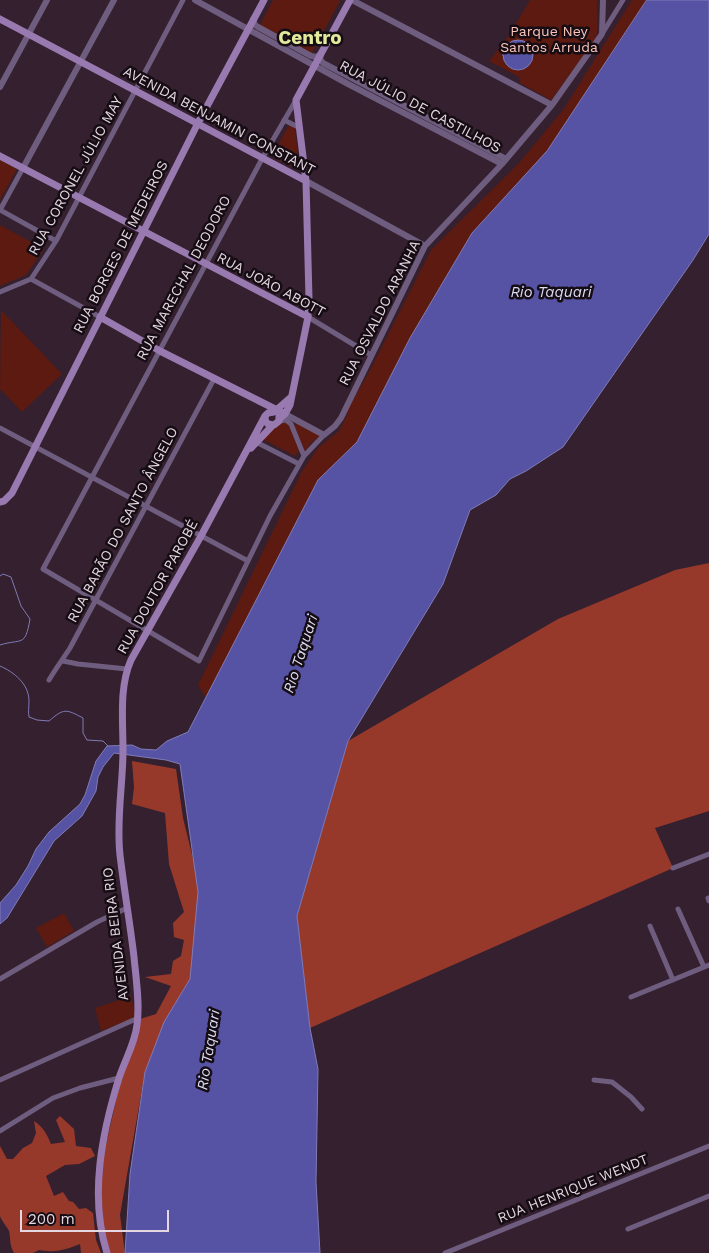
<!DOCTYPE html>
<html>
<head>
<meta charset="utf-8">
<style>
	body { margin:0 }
	#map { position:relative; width:709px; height:1253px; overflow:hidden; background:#35202f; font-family:"Work Sans",sans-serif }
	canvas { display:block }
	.scale { position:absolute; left:20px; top:1210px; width:149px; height:22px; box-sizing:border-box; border:2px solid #e5d7e1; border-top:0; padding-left:6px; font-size:15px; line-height:18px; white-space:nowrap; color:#e5d7e1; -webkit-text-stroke:4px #160d14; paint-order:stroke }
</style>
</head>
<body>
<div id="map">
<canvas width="709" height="1253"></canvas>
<div class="scale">200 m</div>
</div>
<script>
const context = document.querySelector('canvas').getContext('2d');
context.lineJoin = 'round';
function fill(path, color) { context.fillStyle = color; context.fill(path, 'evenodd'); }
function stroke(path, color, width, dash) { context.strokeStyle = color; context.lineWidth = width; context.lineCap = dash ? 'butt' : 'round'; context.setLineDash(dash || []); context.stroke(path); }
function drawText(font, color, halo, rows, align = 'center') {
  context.font = font + ' "Work Sans",sans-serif'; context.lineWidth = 5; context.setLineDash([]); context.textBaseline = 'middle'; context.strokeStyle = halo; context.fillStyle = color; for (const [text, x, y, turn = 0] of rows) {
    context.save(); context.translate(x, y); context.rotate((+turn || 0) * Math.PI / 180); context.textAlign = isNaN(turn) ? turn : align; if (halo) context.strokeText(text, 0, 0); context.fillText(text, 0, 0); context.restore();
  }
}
fill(new Path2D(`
	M273,0h65l2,1 -28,52 -52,-28z
	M530,0h67v34l-3,7 -43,59 -31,-17 -1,-6 -30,-16 20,-26z
	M632,0h15l-100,151 -75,82 -62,105 -53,104 -39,38 -112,218 -8,-13 104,-214 16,-23 21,-17 9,-18 -2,-1 23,-40 62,-122 87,-86 45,-54z
	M290,125l5,4 4,35 -3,5 -22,-11 -1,-3 14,-27z
	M0,160l17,9 -17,31z
	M0,225l44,24 -18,26 -26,11z
	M1,310l61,64 -40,38 -22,-23z
	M283,421l5,2 11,28 -4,5 -33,-17z
	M297,423l24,12 -10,8 -6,8 -11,-25z
	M64,913l10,18 -27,16 -11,-19z
	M131,996l5,21 -35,14 -6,-23z`), '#5c1a10');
fill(new Path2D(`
	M709,563v248l-54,17 18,40 -363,160 -13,-112 51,-175 210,-122 117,-49z
	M132,761l44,8 7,49 19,77 -12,84 -23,39 -22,54 -25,143 5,38h-15l-9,-25v-62l20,-87 19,-60 16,-5 15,-28 -26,-9 26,-3 2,-13 8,-5 3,-16 -10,-3 -1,-14 11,-11 -15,-48 -4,-51 -33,-9 2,-17z
	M60,1116l14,13 2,17 15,2 4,8 -16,8 -14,1 -19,11 8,20 9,-4 6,9 4,1 6,7 7,-1 7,5 3,27 5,13h-20l-1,-9c-15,6 -25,9 -41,6l-6,3h-19c-5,-9 -3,-13 -5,-22 -2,-5 -7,-9 -9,-15v-70l7,13h6l10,-11 9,-5 4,-10 -2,-12c9,6 13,13 17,23l14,-2 -9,-22z`), '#96392b');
const water = new Path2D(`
	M647,0h62v234l-16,26 -130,187 -37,24 -16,8 -14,16 -26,15 -27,74 -95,157 -51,175 13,112 8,41 -2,113 4,71h-195l5,-79 15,-102 19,-50 26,-43 8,-87 -18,-128 -14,-4 -52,-7 -11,14 -5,10 -2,14 -14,25 -28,25 -47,77 -7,6v-21l16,-18 12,-19 8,-17 13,-17 31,-28 5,-9 11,-34 11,-15 25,-1 9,4 15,1 11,-9 21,-9 130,-252 39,-38 53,-104 62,-105 75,-82z
	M503 55a15 15 0 1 1 30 0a15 15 0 1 1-30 0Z`);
fill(water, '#5653a5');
stroke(water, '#817bb7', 1);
stroke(new Path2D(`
	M0,576l3,-2 8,3 10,29 9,13c-5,29 -8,19 -30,26
	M0,666c14,6 29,18 29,35 0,6 -1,11 0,16l8,3 12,1c15,-13 17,-12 34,-3v15l4,7 16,1 5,5`), '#817bb7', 1);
stroke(new Path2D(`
	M602,34l21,-34
	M296,100l-33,57 -220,412 156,92 71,-145 34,-60 20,-21
	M284,120l14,7
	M0,210l56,31
	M0,210l23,-42
	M31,279l69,38
	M0,292l31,-13 25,-38 127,-241
	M308,317l63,38
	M279,421l7,-1 5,4 13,32
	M0,428l248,133
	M256,442l43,22
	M63,661l15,3 49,5
	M49,680c7,-12 14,-21 21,-32l144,-269
	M673,868l36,-14
	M708,898l1,3
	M678,909l26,58
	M650,926l23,54
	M0,979l97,-57 30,-14
	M631,997l78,-32
	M0,1080l138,-62
	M594,1080l18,2 19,15 11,12
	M0,1131l53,-33 27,-10 39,-10
	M628,1229l81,-33
	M445,1253l264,-107`), '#6f5d7f', 5);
stroke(new Path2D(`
	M195,0l153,84 154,80
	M352,0l200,105
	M253,19l2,6 3,2 53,29 5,1 5,-3 -1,5 3,4 183,96
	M0,87l47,-87
	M23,168l91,-168
	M306,181l119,65
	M285,414l39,21 11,-9 6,-8 84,-172 77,-82 50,-59 50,-71 1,-34`), '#6f5d7f', 6);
stroke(new Path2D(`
	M0,19l306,162
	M0,156l308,161
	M100,317l60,34 125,63
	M279,416v5l-5,4 -6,-1c-4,-4 -4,-8 0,-11l6,-1 17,-15
	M279,419l6,-5 5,-9 18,-88 1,-18 -3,-118 -10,-81 54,-100
	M251,448l21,-22
	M0,502l4,-1 8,-8 186,-370 66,-123
	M107,1253c-18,-57 -5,-120 12,-175 6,-18 16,-35 18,-53 3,-22 -1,-46 -3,-68 -4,-34 -10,-68 -14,-102 -4,-35 3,-70 3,-105 0,-30 -4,-63 8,-90l70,-124 64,-120`), '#987ab0', 7);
drawText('14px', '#fac4ba', '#160d14', [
	["Parque Ney",549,32],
	["Santos Arruda",549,48]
]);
drawText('14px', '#e5d7e1', '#160d14', [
	["RUA JÚLIO DE CASTILHOS",420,107,28],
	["AVENIDA BENJAMIN CONSTANT",219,121,28],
	["RUA CORONEL JÚLIO MAY",76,176,-61],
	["RUA BORGES DE MEDEIROS",121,247,-63],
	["RUA MARECHAL DEODORO",184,278,-62],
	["RUA JOÃO ABOTT",271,285,28],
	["RUA OSVALDO ARANHA",380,313,-63],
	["RUA BARÃO DO SANTO ÂNGELO",123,525,-62],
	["RUA DOUTOR PAROBÉ",158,587,-61],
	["AVENIDA BEIRA RIO",116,934,-97],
	["RUA HENRIQUE WENDT",573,1189,-22]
]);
drawText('italic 15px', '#dbddf4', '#160d14', [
	["Rio Taquari",551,293],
	["Rio Taquari",301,654,-72],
	["Rio Taquari",209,1050,-81]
]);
drawText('bold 19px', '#e2ea9b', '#160d14', [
	["Centro",310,38]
]);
</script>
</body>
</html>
